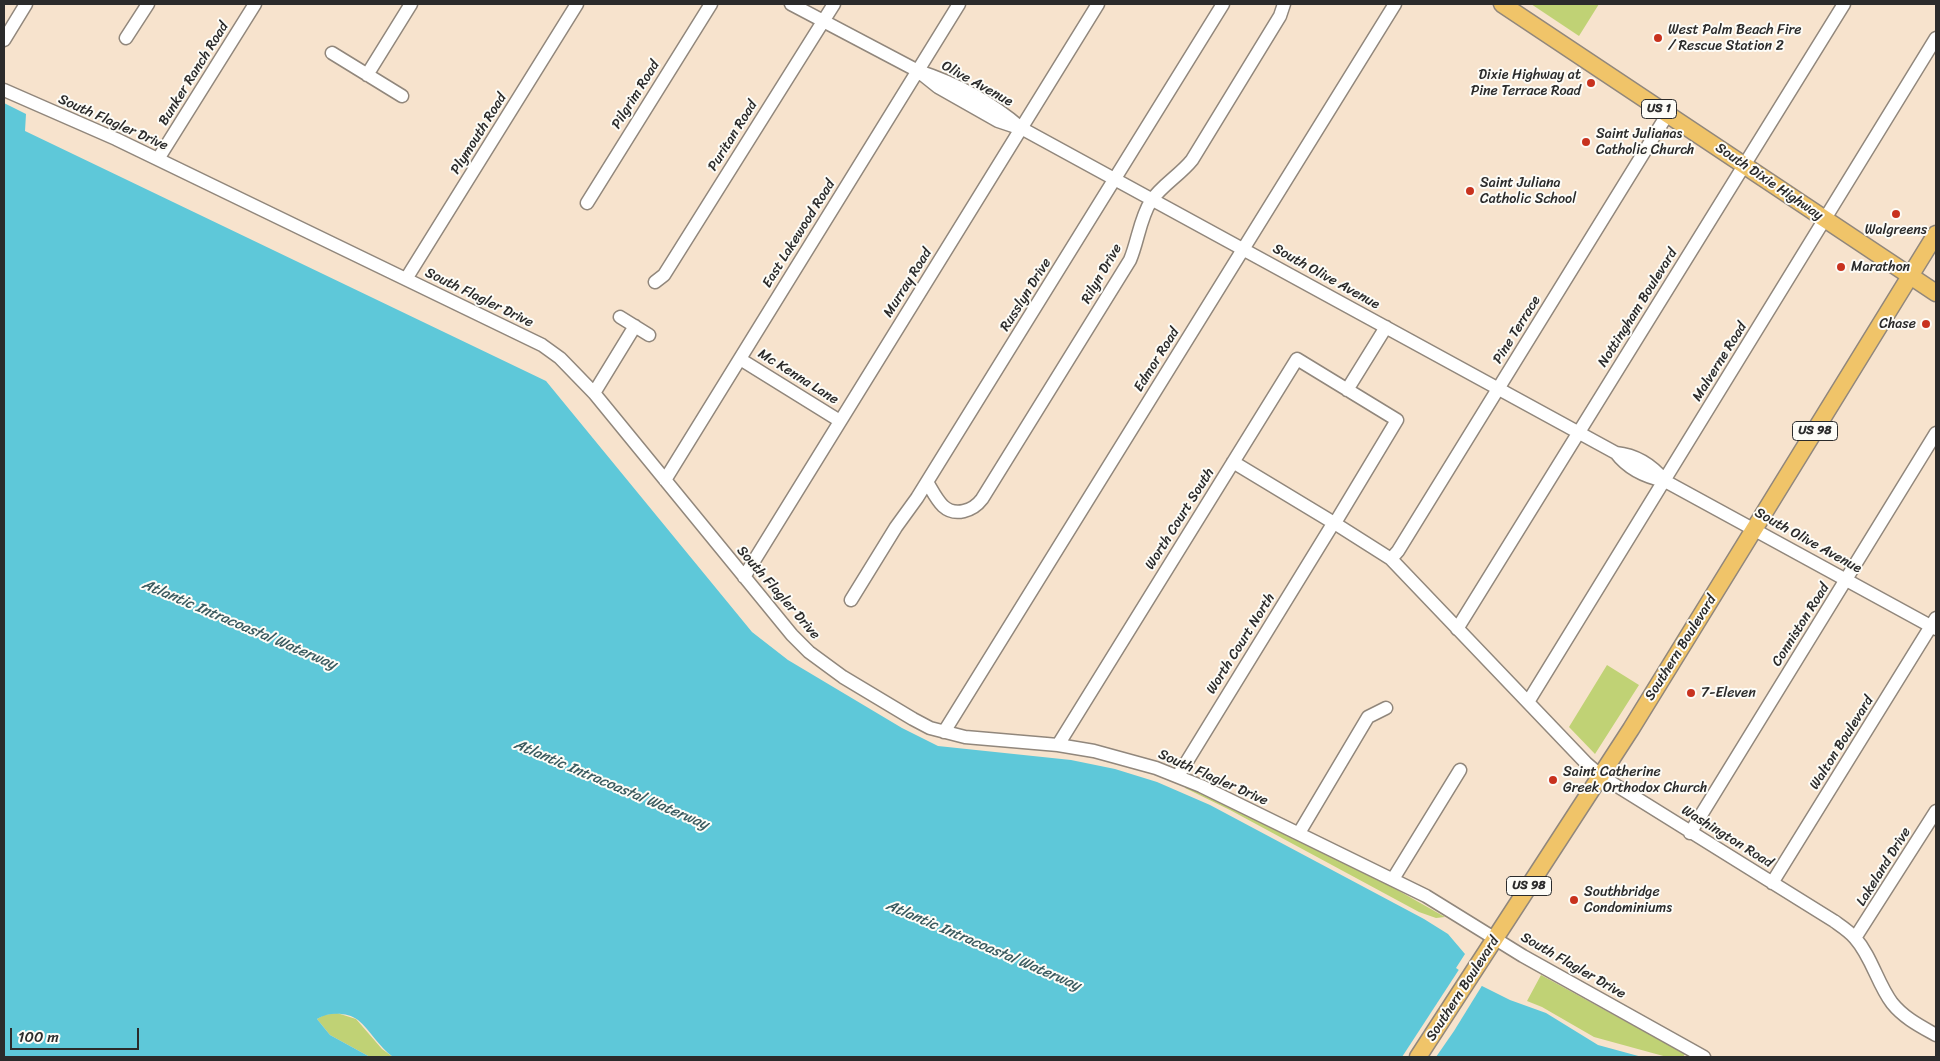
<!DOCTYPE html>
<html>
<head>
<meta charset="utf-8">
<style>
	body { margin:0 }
	#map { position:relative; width:1940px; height:1061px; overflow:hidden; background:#f7e3cd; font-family:Sriracha,sans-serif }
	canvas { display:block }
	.frame { position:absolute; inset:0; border:5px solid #2b2b2b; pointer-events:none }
	.scale { position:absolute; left:10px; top:1028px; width:129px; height:22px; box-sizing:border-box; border:2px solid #2b2b2b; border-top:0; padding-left:6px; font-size:15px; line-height:18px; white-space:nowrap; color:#2b2b2b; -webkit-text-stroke:4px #fdfcf7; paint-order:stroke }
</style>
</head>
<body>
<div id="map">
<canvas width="1940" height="1061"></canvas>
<div class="frame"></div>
<div class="scale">100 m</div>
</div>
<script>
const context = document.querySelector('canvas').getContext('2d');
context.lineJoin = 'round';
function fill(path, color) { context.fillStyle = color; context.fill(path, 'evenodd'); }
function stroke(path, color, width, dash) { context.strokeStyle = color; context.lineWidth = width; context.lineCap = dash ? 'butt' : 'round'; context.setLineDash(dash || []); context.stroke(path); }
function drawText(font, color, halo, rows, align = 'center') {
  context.font = font + ' Sriracha,sans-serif'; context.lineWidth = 4; context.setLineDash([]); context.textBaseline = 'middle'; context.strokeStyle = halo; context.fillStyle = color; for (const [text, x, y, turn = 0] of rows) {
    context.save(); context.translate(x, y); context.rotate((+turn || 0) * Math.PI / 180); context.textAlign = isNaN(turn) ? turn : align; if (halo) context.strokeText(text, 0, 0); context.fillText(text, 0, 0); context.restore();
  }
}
fill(new Path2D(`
	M1531,4h68l-20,32z
	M1607,665l32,20 -44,69 -26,-27z
	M1186,786l199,97 60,34 -9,1 -17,-6 -189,-102 -45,-22z
	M1541,975l144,79 -2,3h-16l-73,-20 -52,-30 -15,-6z
	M337,1013l19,6 26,30 11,8h-23l-40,-22 -13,-16 7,-4z`), '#c0d275');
fill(new Path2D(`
	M4,103l22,11 -1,17 521,250 206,251 36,28 114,68 36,18 133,14 44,9 42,13 53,23 214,114 24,15 17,20 -9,14 26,18 28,14 36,13 52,32 44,12h-1249c-14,-10 -22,-26 -35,-37 -11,-8 -30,-8 -41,-1l13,16 40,22h-366z`), '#5ec8d9');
fill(new Path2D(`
	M1460,968l23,16 -29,47 -18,26h-34z`), '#f7e3cd');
const minor = new Path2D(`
	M791,4l127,67 20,16 60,34 18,6
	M126,38l22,-34
	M4,40l22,-36
	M332,53l70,43
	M918,71c37,12 73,31 103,57l595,325c12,16 29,24 49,28l271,148
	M367,75l44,-71
	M4,90l112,49 426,206 18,13 34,35 198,242 17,17 34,25 70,42 17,9 35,9 93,8 36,6 62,17 45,18 225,110 97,60 181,101
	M158,159l97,-155
	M587,203l124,-199
	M406,279l171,-275
	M655,282l9,-7 170,-271
	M620,317l29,18
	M740,359l100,62
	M1347,390l39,-63
	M594,393l41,-67
	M1616,453c20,2 36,12 49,28
	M1233,462l96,58
	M665,480l294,-476
	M927,482c5,8 9,17 16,24 12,11 30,5 39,-7l148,-239c8,-19 10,-42 21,-59 11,-16 29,-26 41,-41l88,-144 4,-12
	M1339,526l52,33 195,204 15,13 233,145c7,5 15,10 21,17 17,19 22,45 37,65 12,15 28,23 44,32
	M1391,559l7,-8 269,-436
	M744,577l354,-573
	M851,600l45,-73 21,-29 306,-494
	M1457,629l387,-625
	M1528,702l408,-664
	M944,732l451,-728
	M1058,745l239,-386 100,61 -59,98
	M1178,776l153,-249
	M1299,833l69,-116 18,-9
	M1690,833l246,-400
	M1393,879l67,-109
	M1772,883l164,-265
	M1855,938l81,-127`);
const major = new Path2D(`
	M1502,4l434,289
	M1418,1057l213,-328 305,-495`);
stroke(minor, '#91877c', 15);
stroke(major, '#91877c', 19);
stroke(minor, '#fff', 12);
stroke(major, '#f0c469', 16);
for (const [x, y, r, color] of [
	[1658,38,5,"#c8321e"],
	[1591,83,5,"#c8321e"],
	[1586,142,5,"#c8321e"],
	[1470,191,5,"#c8321e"],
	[1896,214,5,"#c8321e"],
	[1841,267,5,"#c8321e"],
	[1926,324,5,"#c8321e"],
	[1691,693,5,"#c8321e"],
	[1553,780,5,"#c8321e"],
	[1574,900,5,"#c8321e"]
]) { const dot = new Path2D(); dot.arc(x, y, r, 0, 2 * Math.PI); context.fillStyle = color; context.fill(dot); stroke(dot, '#fdfcf7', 2); }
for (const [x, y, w] of [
	[1659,109,35],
	[1815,431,45],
	[1529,886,45]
]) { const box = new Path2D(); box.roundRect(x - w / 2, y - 9.5, w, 19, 4); context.fillStyle = '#fdfcf7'; context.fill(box); stroke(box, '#2b2b2b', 1); }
drawText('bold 12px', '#2b2b2b', null, [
	["US 1",1659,109],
	["US 98",1815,431],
	["US 98",1529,886]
]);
drawText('14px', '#2b2b2b', '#fdfcf7', [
	["West Palm Beach Fire",1668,30],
	["/ Rescue Station 2",1668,46],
	["Dixie Highway at",1581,75,"right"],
	["Pine Terrace Road",1581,91,"right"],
	["Saint Julianas",1596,134],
	["Catholic Church",1596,150],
	["Saint Juliana",1480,183],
	["Catholic School",1480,199],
	["Walgreens",1896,230,"center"],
	["Marathon",1851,267],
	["Chase",1916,324,"right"],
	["7-Eleven",1701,693],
	["Saint Catherine",1563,772],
	["Greek Orthodox Church",1563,788],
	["Southbridge",1584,892],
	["Condominiums",1584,908]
], 'left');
drawText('14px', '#2b2b2b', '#fdfcf7', [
	["Bunker Ranch Road",194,74,-58],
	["Olive Avenue",977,84,29],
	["Pilgrim Road",636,95,-58],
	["South Flagler Drive",113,123,24],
	["Plymouth Road",479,134,-58],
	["Puritan Road",733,136,-58],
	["South Dixie Highway",1769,182,34],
	["East Lakewood Road",799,234,-58],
	["Rilyn Drive",1102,274,-60],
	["South Olive Avenue",1326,277,29],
	["Murray Road",908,283,-58],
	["Russlyn Drive",1026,295,-58],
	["South Flagler Drive",479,298,26],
	["Nottingham Boulevard",1638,308,-58],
	["Pine Terrace",1517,330,-58],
	["Edmor Road",1157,360,-58],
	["Malverne Road",1720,362,-58],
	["Mc Kenna Lane",798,377,32],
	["Worth Court South",1180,519,-58],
	["South Olive Avenue",1808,541,29],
	["South Flagler Drive",778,593,49],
	["Conniston Road",1801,625,-58],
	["Worth Court North",1241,644,-58],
	["Southern Boulevard",1681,648,-58],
	["Walton Boulevard",1842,743,-58],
	["South Flagler Drive",1213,778,24],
	["Washington Road",1727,837,32],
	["Lakeland Drive",1884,867,-58],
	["South Flagler Drive",1573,966,30],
	["Southern Boulevard",1463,989,-57]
]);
drawText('italic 15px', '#3a5a5f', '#fdfcf7', [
	["Atlantic Intracoastal Waterway",239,625,23],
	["Atlantic Intracoastal Waterway",611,785,23],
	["Atlantic Intracoastal Waterway",983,946,23]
]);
</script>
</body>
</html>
